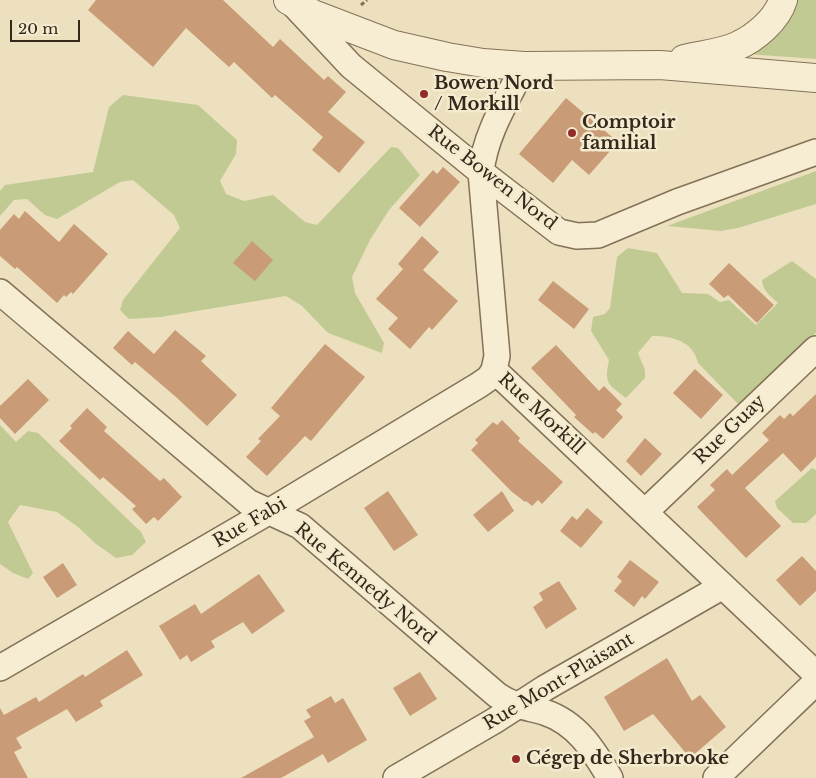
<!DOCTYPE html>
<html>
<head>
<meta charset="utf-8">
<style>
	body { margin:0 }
	#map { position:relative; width:816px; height:778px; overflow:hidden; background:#ece0bf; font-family:"Libre Baskerville",serif }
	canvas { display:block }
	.scale { position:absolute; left:10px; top:20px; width:70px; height:22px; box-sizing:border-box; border:2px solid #34281c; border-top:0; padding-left:6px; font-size:15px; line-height:18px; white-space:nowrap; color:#34281c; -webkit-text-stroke:4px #f4eace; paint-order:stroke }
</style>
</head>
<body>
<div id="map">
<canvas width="816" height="778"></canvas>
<div class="scale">20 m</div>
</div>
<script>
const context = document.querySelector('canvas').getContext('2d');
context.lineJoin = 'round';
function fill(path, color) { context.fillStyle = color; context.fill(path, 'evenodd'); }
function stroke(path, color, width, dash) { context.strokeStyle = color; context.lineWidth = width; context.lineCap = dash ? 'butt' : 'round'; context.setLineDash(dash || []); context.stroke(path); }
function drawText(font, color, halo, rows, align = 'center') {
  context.font = font + ' "Libre Baskerville",serif'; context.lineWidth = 5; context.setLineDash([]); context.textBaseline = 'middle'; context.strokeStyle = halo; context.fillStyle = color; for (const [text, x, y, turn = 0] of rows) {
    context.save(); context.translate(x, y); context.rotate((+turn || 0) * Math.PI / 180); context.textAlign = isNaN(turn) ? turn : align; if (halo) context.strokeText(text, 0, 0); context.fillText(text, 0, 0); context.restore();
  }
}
fill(new Path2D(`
	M796,0h20v59l-68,-5z
	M123,95l75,10 39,35 -1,14 -16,27 6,13 18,7 29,-6 32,27 12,3 74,-78 7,1 22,27 -31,35 -19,30 -18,37 3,16 29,50 -2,10 -54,-20 -26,-27 -16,-10 -125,21 -32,2 -9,-9 3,-10 57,-72 -6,-13 -41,-35 -13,2 -63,37 -12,-4 -18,-16 -13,1 -14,16v-25l5,-6 88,-13 16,-65z
	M816,171v33l-78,24 -17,3 -54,-5z
	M628,248l29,5 25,40 26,1 12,8 9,-2 27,25 22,-22c-7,-6 -16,-13 -16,-23l30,-19 24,18v54l-76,73 -42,-43c-5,-22 -25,-27 -46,-27l-14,17 7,17v8l-19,20c-18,-14 -22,-14 -17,-38l-18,-29 2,-14 12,-3 5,-6 7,-51z
	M0,425l16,17 12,-11 10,2 103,99 5,10 -14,13 -16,3 -20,-14 -18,-17 -21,-15 -37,-7 -12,17 25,51 -5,6 -15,-6 -13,-9z
	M812,468l4,2v44l-10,9h-13l-16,-15 -2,-7z`), '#c2ca94');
fill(new Path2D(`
	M96,0h127l50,47 7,-8 44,41 4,-4 18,16 -18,20 37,30 -26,31 -27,-23 11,-13 -48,-42 -3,3 -38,-36 -5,5 -43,-39 -33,39 -65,-57z
	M566,98l52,44 -29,33 -17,-15 -19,23 -34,-29z
	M443,167l17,15 -40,45 -21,-19 34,-38 4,4z
	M25,211l34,31 15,-18 34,30 -35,40 -2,-2 -5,5 -2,-2 -7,8 -40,-36 -2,2 -15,-13v-26l14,-16 5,5z
	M422,236l17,16 -16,18 35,31 -26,29 -3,-3 -19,22 -22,-20 10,-11 -22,-19 27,-30 -5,-5z
	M252,241l21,19 -18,21 -22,-18z
	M729,263l45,42 -17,18 -29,-28 -4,3 -15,-14z
	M553,281l36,28 -15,20 -36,-29z
	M175,330l31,26 -5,5 36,34 -30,31 -31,-29 -41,-35 -3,3 -19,-17 15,-17 26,23z
	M325,344l40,33 -54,64 -6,-5 -38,40 -21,-19 15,-16 -3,-2 22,-23 -9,-8z
	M556,345l43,46 5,-5 18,18 -6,6 7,7 -20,22 -8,-7 -2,2 -19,-17 2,-2 -45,-47z
	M695,369l28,26 -22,24 -28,-26z
	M28,379l21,21 -34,34 -15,-16v-12z
	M816,394v63l-15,15 -18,-19 -38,35 36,38 -35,32 -49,-51 18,-17 -5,-5 17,-16 5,6 37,-35 -7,-7 18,-18 4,4 6,-6 3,3z
	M87,408l20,19 -3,4 56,50 4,-3 18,19 -24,24 -4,-4 -8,7 -14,-15 4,-3 -33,-29 -3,3 -41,-39 13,-13 -2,-2z
	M502,420l18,18 -2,3 45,41 -21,22 -4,-4 -6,6 -6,-5 -1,1 -14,-11 -40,-41 7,-7 -3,-3 18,-18 4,3z
	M645,438l17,16 -21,22 -15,-15z
	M388,491l30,44 -24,16 -30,-43z
	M502,491l12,20 -26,21 -15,-17z
	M587,508l16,14 -22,26 -21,-17 12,-15 5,4z
	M802,556l14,15v20l-16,15 -24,-26z
	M630,560l29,22 -14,17 -3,-3 -8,11 -20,-16 8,-10 -5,-4z
	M63,563l14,22 -20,13 -14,-21z
	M259,574l26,37 -33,23 -9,-12 -32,19 4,6 -24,15 -4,-7 -7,5 -21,-34 36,-22 6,10z
	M559,581l18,28 -31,20 -13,-22 10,-7 -4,-7z
	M127,650l16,25 -43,26 3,5 -27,16 -9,-13 -51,29 6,10 -8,4 14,26h-28v-70l4,7 32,-18 3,5 44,-28 2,3z
	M667,658l25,43 8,-6 26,32 -36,31 -37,-44 -29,17 -20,-34z
	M420,672l17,27 -27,17 -17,-28z
	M331,696l4,7 8,-5 24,42 -39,23 -5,-9 -42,24h-40l73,-41 -10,-16 7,-4 -5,-7z`), '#c99b76');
const minor = new Path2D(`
	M294,5l57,61 130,106 78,60 18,4 21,-1 79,-33 139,-50
	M524,66c-17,34 -39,68 -43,106l16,184 -3,14 322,304
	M0,292l248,210 52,24 197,169c16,11 29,12 47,17 33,11 49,37 66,66
	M645,512l171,-163
	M0,668l270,-157 209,-126 10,-7 5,-8
	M396,778l98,-57 51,-33 178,-102
	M716,778l100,-96`);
const tertiary = new Path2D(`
	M288,0l25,14 81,31 53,12 36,6 41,3 136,-1 156,13
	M684,59c16,-4 38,-6 53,-13 18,-8 40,-26 46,-46`);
stroke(minor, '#847158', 28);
stroke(tertiary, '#847158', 30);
stroke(new Path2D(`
	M361,5l6,-5`), '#847158', 3, [4, 2.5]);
stroke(minor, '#f7edd2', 25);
stroke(tertiary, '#f7edd2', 28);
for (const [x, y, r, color] of [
	[424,94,5,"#912c2a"],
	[572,133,5,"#912c2a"],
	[516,759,5,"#912c2a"]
]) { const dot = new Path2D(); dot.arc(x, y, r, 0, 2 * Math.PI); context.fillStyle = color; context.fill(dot); stroke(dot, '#f4eace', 2); }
drawText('bold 18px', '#34281c', '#f4eace', [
	["Bowen Nord",434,84],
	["/ Morkill",434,105],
	["Comptoir",582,123],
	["familial",582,144],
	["Cégep de Sherbrooke",526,759]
], 'left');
drawText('18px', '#34281c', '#f4eace', [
	["Rue Bowen Nord",492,178,38],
	["Rue Morkill",541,414,43],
	["Rue Guay",730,430,-44],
	["Rue Fabi",250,523,-30],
	["Rue Kennedy Nord",365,584,40],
	["Rue Mont-Plaisant",559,682,-31]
]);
</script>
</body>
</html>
